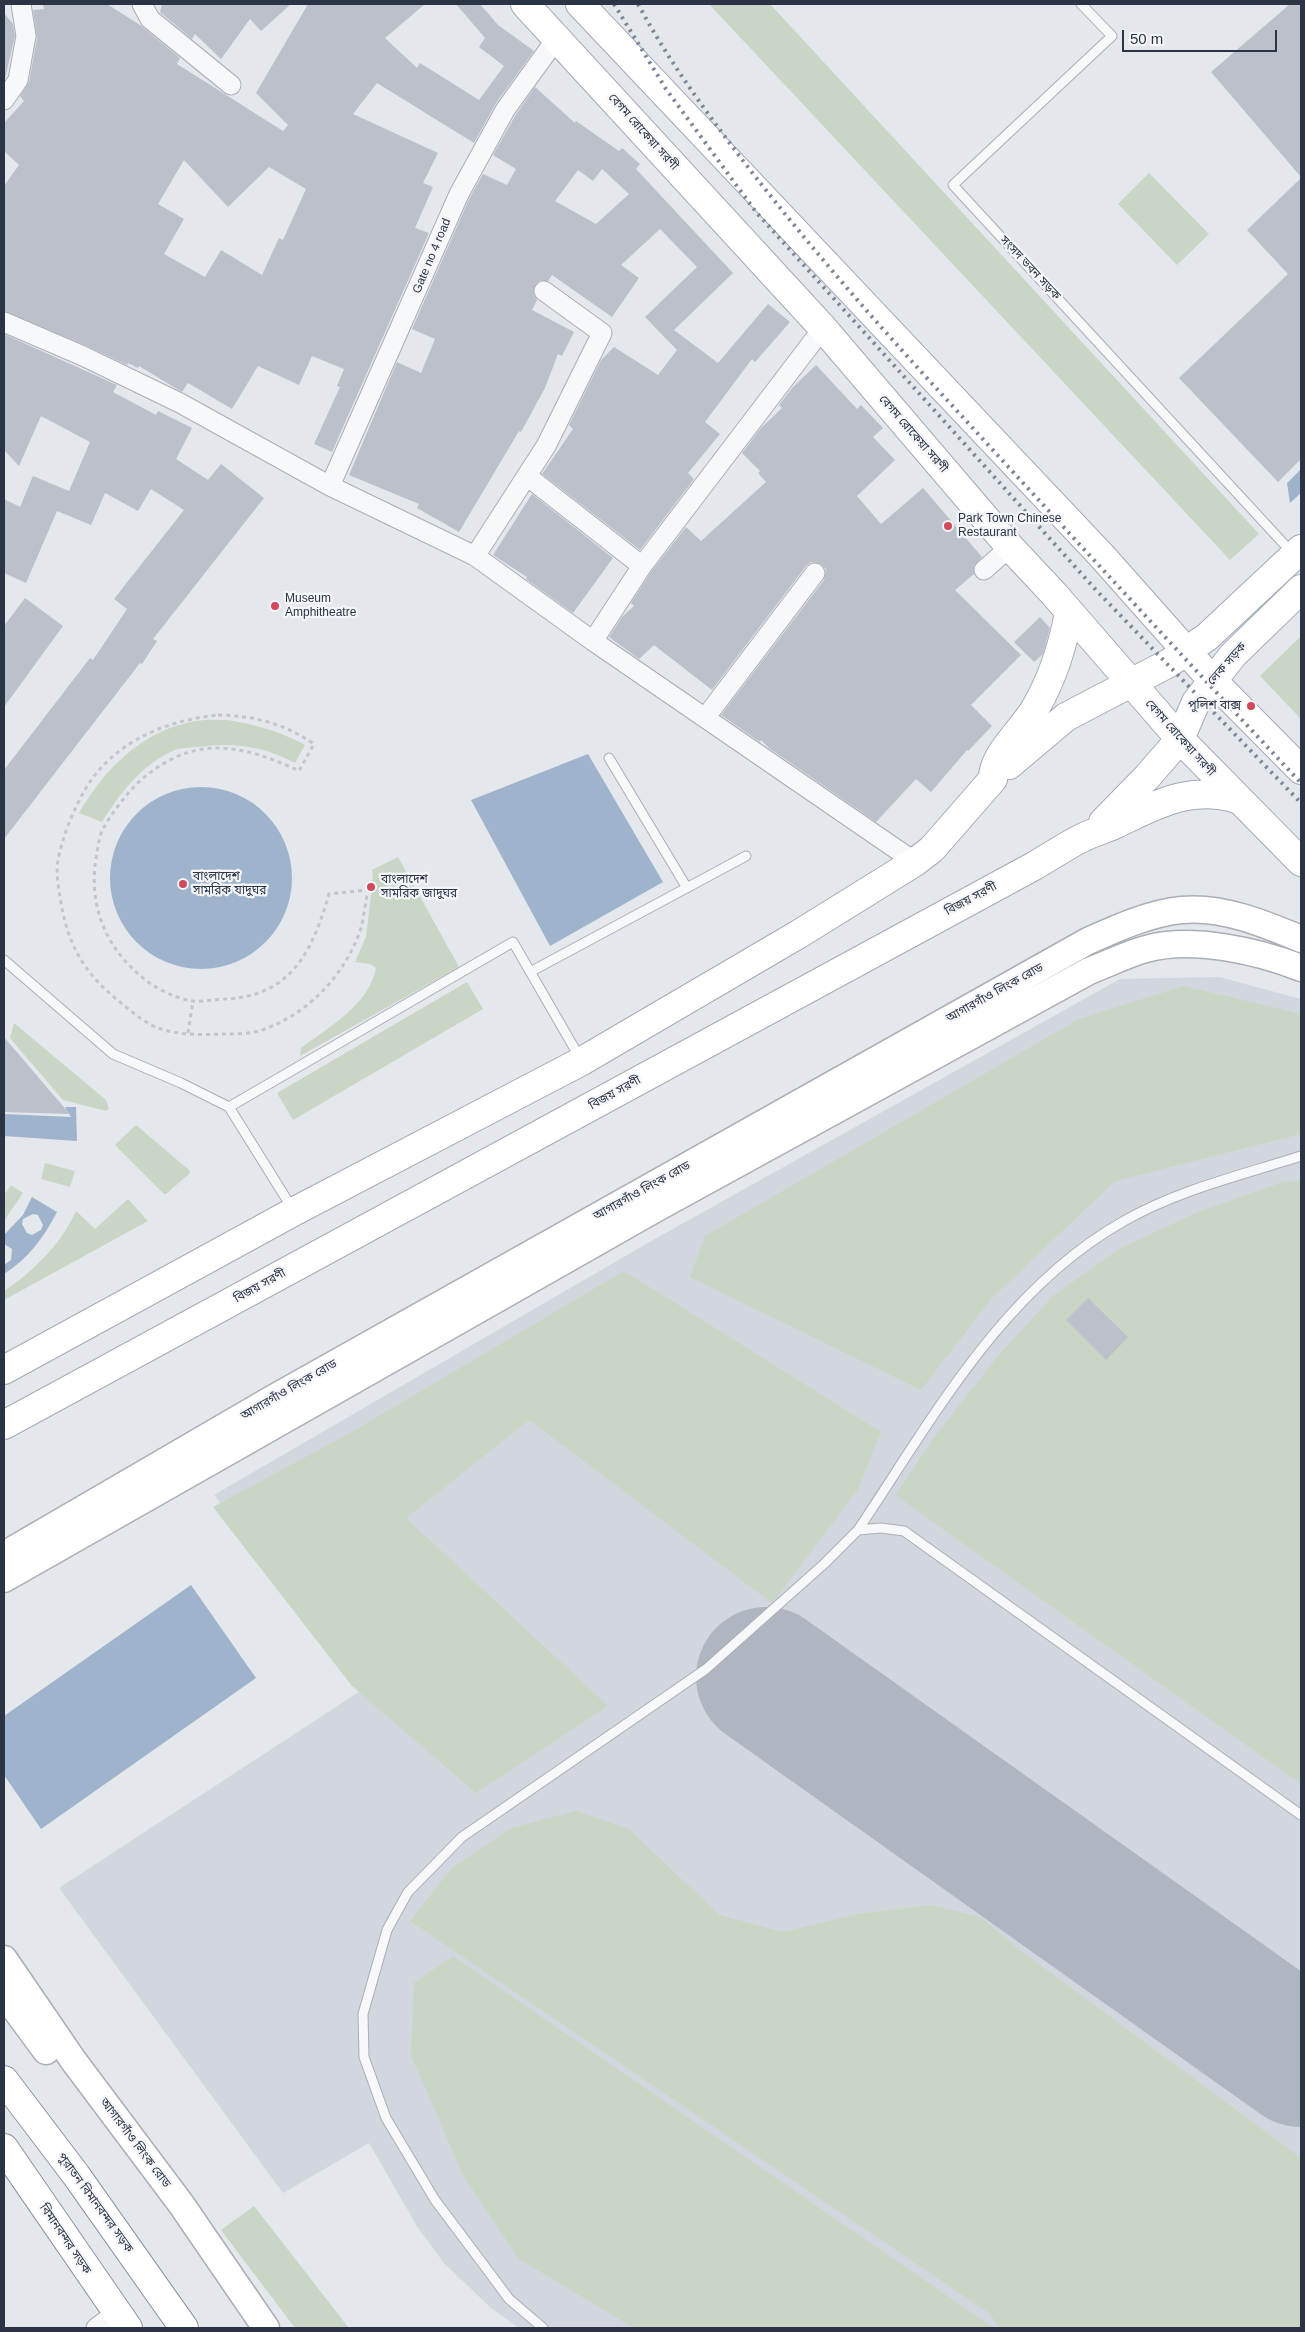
<!DOCTYPE html>
<html>
<head>
<meta charset="utf-8">
<style>
	body { margin:0 }
	#map { position:relative; width:1305px; height:2332px; overflow:hidden; background:#e4e7ec; font-family:Helvetica,sans-serif }
	canvas { display:block }
	.frame { position:absolute; inset:0; border:5px solid #2b3445; pointer-events:none }
	.scale { position:absolute; left:1122px; top:30px; width:155px; height:22px; box-sizing:border-box; border:2px solid #2b3445; border-top:0; padding-left:6px; font-size:15px; line-height:18px; white-space:nowrap; color:#2b3445; -webkit-text-stroke:4px #f4f6f9; paint-order:stroke }
</style>
</head>
<body>
<div id="map">
<canvas width="1305" height="2332"></canvas>
<div class="frame"></div>
<div class="scale">50 m</div>
</div>
<script>
const context = document.querySelector('canvas').getContext('2d');
context.lineJoin = 'round';
function fill(path, color) { context.fillStyle = color; context.fill(path, 'evenodd'); }
function stroke(path, color, width, dash) { context.strokeStyle = color; context.lineWidth = width; context.lineCap = dash ? 'butt' : 'round'; context.setLineDash(dash || []); context.stroke(path); }
function drawText(font, color, halo, rows, align = 'center') {
  context.font = font + ' Helvetica,"Noto Sans Bengali",sans-serif'; context.lineWidth = 4.5; context.setLineDash([]); context.textBaseline = 'middle'; context.strokeStyle = halo; context.fillStyle = color; for (const [text, x, y, turn = 0] of rows) {
    context.save(); context.translate(x, y); context.rotate((+turn || 0) * Math.PI / 180); context.textAlign = isNaN(turn) ? turn : align; if (halo) context.strokeText(text, 0, 0); context.fillText(text, 0, 0); context.restore();
  }
}
fill(new Path2D(`
	M1219,977l82,22v1329h-782l-28,-20 -47,-45 -26,-35 -49,-85 -86,50 -224,-305 312,-204 -157,-189 432,-251 474,-265z`), '#d2d6de');
fill(new Path2D(`
	M709,4h61l489,530 -29,26z
	M1149,173l60,61 -32,31 -59,-61z
	M1301,636v83l-41,-43z
	M228,720c28,5 52,11 77,25l-10,18c-31,-17 -63,-21 -97,-16 -7,1 -16,0 -23,3 -33,14 -55,43 -73,72l-23,-9c26,-45 65,-84 118,-92 10,-2 21,-1 31,-1z
	M398,857l61,110 -159,89 1,-8c28,-21 68,-43 75,-80l-6,-4 -15,-2 11,-25 7,-60 -1,-7z
	M467,982l16,27 -190,111 -16,-27z
	M1184,986l117,28v120l-186,47 -124,118 -70,91 -231,-113 15,-41 374,-217z
	M14,1023l92,77 3,9 -3,2 -43,-11 -53,-62z
	M136,1125l53,45 1,3 -24,21h-2l-49,-49z
	M45,1163l30,8 -5,16 -29,-8z
	M1301,1180v604l-406,-289 41,-60 61,-78 56,-61 66,-47 79,-37 85,-30z
	M11,1185l12,8 -19,28v-26z
	M128,1199l20,22 -144,79v-9c30,-20 57,-47 72,-80l19,18z
	M624,1271l257,161 -23,57 -86,114 -243,-183 -123,98 202,188 -132,87 -124,-107 -139,-179 137,-74z
	M576,1811l53,18 90,86 64,17 75,-18 72,-9 50,12 40,33 281,208v170h-301l-11,-15 -579,-392 41,-52 60,-41z
	M453,1956l541,372h-360l-115,-69 -56,-84 -52,-120 3,-72z
	M254,2206l95,122h-54l-74,-98z`), '#c9d6c5');
fill(new Path2D(`
	M1301,469v24l-11,10 -3,-20z
	M588,754l75,128 -113,64 -79,-146z
	M110 878a91 91 0 1 1 182 0a91 91 0 1 1-182 0Z
	M65,1107h11l1,34 -73,-5v-22l67,3z
	M32,1197l25,15c-13,25 -29,47 -53,62v-9l7,-5 1,-11 -8,-5v-9l19,-20zM33,1214l5,1 5,10 -2,5 -9,5 -5,-2 -5,-9 1,-5z
	M191,1585l65,93 -215,151 -37,-54v-59z`), '#9fb4cc');
stroke(new Path2D(`
	M766,1677l535,380`), '#b0b6c1', 140);
fill(new Path2D(`
	M43,4h64l33,21 40,33 -3,6 106,67 5,-6 -32,-32 52,-89h117l-40,34 32,30 3,-5 59,37 25,-34 -25,-19 6,-9 -29,-34h24l18,21 36,26 -38,52 -22,40 -97,-60 -24,31 85,39 -15,30 10,4 -18,41 14,5 -97,219 -18,-8 26,-57 -3,-1 7,-17 -32,-13 -13,29 -41,-19 -26,43 -44,-26 -6,9 -43,-26 -1,2 -10,-5 -1,2 -40,-19 -83,-35v-125l15,-21 -15,-14v-28l20,-22 -4,-5 9,-14 8,-44 -4,-28 11,-1zM184,160l44,47 41,-40 37,22 -23,51 -4,-2 -17,37 -41,-25 -16,27 -41,-23 20,-35 -26,-15z
	M162,4h129l-30,27 -11,-12 -29,40 -26,-25 -3,5 -32,-27z
	M1290,4h11v173l-90,-105z
	M4,13l9,11 2,12 -10,43z
	M535,87l40,36 1,-2 43,30 3,-3 18,16 -4,5 97,104 -59,57 44,33 50,-59 22,18 -35,40 -3,-3 -47,63 15,12 -32,39 6,6 -54,71 -98,-76 31,-45 -4,-4 32,-65 13,-13 44,28 19,-25 -32,-33 52,-50 -37,-38 -39,36 18,13 -27,39 -60,-42 -4,6h-8l-5,4 -1,10 3,5 -5,10 42,22 -12,24 -4,-2 -13,34 -24,44 -2,-1 -60,101 -42,-24 2,-4 -70,-29 48,-113 24,11 14,-34 -23,-10 57,-130 14,-25 24,11 9,-16 -23,-14 22,-39zM602,169l27,25 -33,30 -41,-23 23,-31 15,11z
	M1301,178v281l-23,23 -99,-104 109,-104 -41,-44z
	M4,334l113,51 -4,7 43,23 2,-4 34,17 -16,31 32,21 13,-16 43,34 -111,141 4,2 -15,23 -2,-1 -136,176v-69l86,-112 3,2 34,-51 -13,-10 70,-89 -33,-21 -13,22 -33,-18 -14,32 -34,-14 -31,72 -22,-10v-74l16,8 13,-31 36,15 21,-49 -49,-26 -22,50 -15,-16z
	M816,365l41,44 4,-4 22,23 -10,9 22,23 -38,36 24,28 42,-36 59,69 -8,9v8l-19,16 66,65 -50,50 21,21 -24,25 -1,-1 -36,42 -15,-13 -40,43 -107,-74 -8,-8 -1,2 -39,-27 103,-135 2,-11 -5,-5 -10,-2 -5,4 -94,124 -58,-45 -15,14 -30,-22 13,-20 12,-11 -3,-3 20,-31 35,-45 15,14 65,-59 -8,-9 2,-2 -18,-18 19,-25 21,-20 -3,-3 13,-17z
	M532,494l81,64 -40,55 -47,-34 1,-2 -34,-22z
	M25,598l38,28 -59,81v-81z
	M1040,617l10,11 -7,26 -9,8 -20,-20z
	M4,1037l46,54 20,23 -66,-2z
	M1088,1298l40,39 -22,23 -40,-40z`), '#bbc0ca');
const lane = new Path2D(`
	M1081,4l31,32 -159,149 331,359
	M609,758l78,130
	M4,960l109,94 68,29 48,24
	M530,972l216,-116
	M292,1208l-63,-101 284,-165 67,116
	M858,1530c75,-112 145,-241 266,-309 54,-31 118,-46 177,-65
	M543,2328l-34,-29 -23,-31 -51,-68 -49,-82 -22,-61 -1,-43 24,-84 21,-38 54,-55 244,-168 118,-105 34,-34 23,-2 23,3 397,284`);
const street = new Path2D(`
	M142,4l8,15 81,66
	M4,100l14,-20 8,-44 -5,-32
	M4,322l79,34 97,47 150,83 145,70 118,85 322,221
	M527,476l115,90
	M330,486l129,-292 46,-84 52,-72
	M475,556l71,-110 56,-113 -58,-42
	M984,570l26,-23
	M593,641l49,-75 181,-238
	M705,718l110,-145
	M96,2328l20,-15`);
const secondary = new Path2D(`
	M4,1555l268,-156 816,-458c29,-13 62,-28 94,-31 40,-4 83,14 119,29
	M4,1579l653,-371 432,-237c19,-7 38,-17 57,-22 46,-13 112,2 155,19
	M4,1959l69,101 108,144 85,124
	M4,1994l42,57`);
const primary = new Path2D(`
	M525,4l298,324 187,219 44,47 126,145 121,123
	M580,4l521,551 111,125 89,90
	M1009,765l57,-48 103,-54 38,-26 94,-88
	M1103,822l44,-45 33,-38 16,-37 37,-47 68,-66
	M4,1370l291,-159 287,-150 217,-127 116,-72 17,-13 61,-70c-1,-24 31,-50 43,-72 17,-30 27,-61 33,-95
	M4,1425l1030,-559c16,-9 33,-21 50,-29 10,-5 22,-8 32,-13 42,-20 74,-39 121,-25`);
const highway = new Path2D(`
	M4,2080l72,95 108,153
	M4,2148l124,180`);
stroke(lane, '#a9aeb7', 11);
stroke(street, '#a9aeb7', 21);
stroke(secondary, '#a9aeb7', 29);
stroke(primary, '#a3abb8', 30);
stroke(highway, '#8b94a3', 30);
stroke(new Path2D(`
	M218,715c37,1 65,8 96,29l-15,27c-27,-13 -57,-24 -87,-23 -32,2 -61,20 -82,43 -10,12 -21,26 -28,40 -3,7 -4,15 -5,22 -9,44 4,86 37,117 15,15 38,28 59,31 11,1 24,-2 34,-2 66,-4 86,-50 102,-105l39,-4c-3,13 -4,29 -8,41 -16,45 -52,83 -98,99 -12,4 -28,4 -41,4 -19,1 -42,1 -60,-5 -14,-4 -29,-17 -41,-27 -37,-29 -53,-59 -60,-105 -2,-11 -4,-26 -2,-37 4,-20 11,-39 20,-57 26,-57 82,-82 140,-88z
	M188,1033l5,-32`), '#c2c5cb', 3, [4, 4]);
stroke(lane, '#f7f8fa', 9);
stroke(street, '#f7f8fa', 19);
stroke(secondary, '#fff', 26);
stroke(primary, '#fff', 28);
stroke(highway, '#fff', 28);
stroke(new Path2D(`
	M614,4l52,85 90,123 340,378 205,213
	M638,4c30,56 68,108 106,158 64,83 133,162 204,239 117,128 235,256 353,382`), '#7d8696', 4, [2.5, 5]);
for (const [x, y, r, color] of [
	[948,526,5,"#d1495b"],
	[275,606,5,"#d1495b"],
	[1251,706,5,"#d1495b"],
	[183,884,5,"#d1495b"],
	[371,887,5,"#d1495b"]
]) { const dot = new Path2D(); dot.arc(x, y, r, 0, 2 * Math.PI); context.fillStyle = color; context.fill(dot); stroke(dot, '#f4f6f9', 2); }
drawText('12px', '#2b3445', '#f4f6f9', [
	["বেগম রোকেয়া সরণী",643,132,48],
	["Gate no 4 road",432,256,-67],
	["সংসদ ভবন সড়ক",1030,268,47],
	["বেগম রোকেয়া সরণী",913,434,49],
	["লেক সড়ক",1227,664,-49],
	["বেগম রোকেয়া সরণী",1180,738,48],
	["বিজয় সরণী",971,899,-28],
	["আগারগাঁও লিংক রোড",995,993,-29],
	["বিজয় সরণী",615,1093,-29],
	["আগারগাঁও লিংক রোড",642,1191,-29],
	["বিজয় সরণী",260,1286,-29],
	["আগারগাঁও লিংক রোড",289,1390,-30],
	["আগারগাঁও লিংক রোড",135,2143,53],
	["পুরাতন বিমানবন্দর সড়ক",95,2203,54],
	["বিমানবন্দর সড়ক",65,2239,56]
]);
drawText('12px', '#2b3445', '#f4f6f9', [
	["Park Town Chinese",958,519],
	["Restaurant",958,533],
	["Museum",285,599],
	["Amphitheatre",285,613],
	["পুলিশ বাক্স",1241,706,"right"],
	["বাংলাদেশ",193,877],
	["সামরিক যাদুঘর",193,891],
	["বাংলাদেশ",381,880],
	["সামরিক জাদুঘর",381,894]
], 'left');
</script>
</body>
</html>
